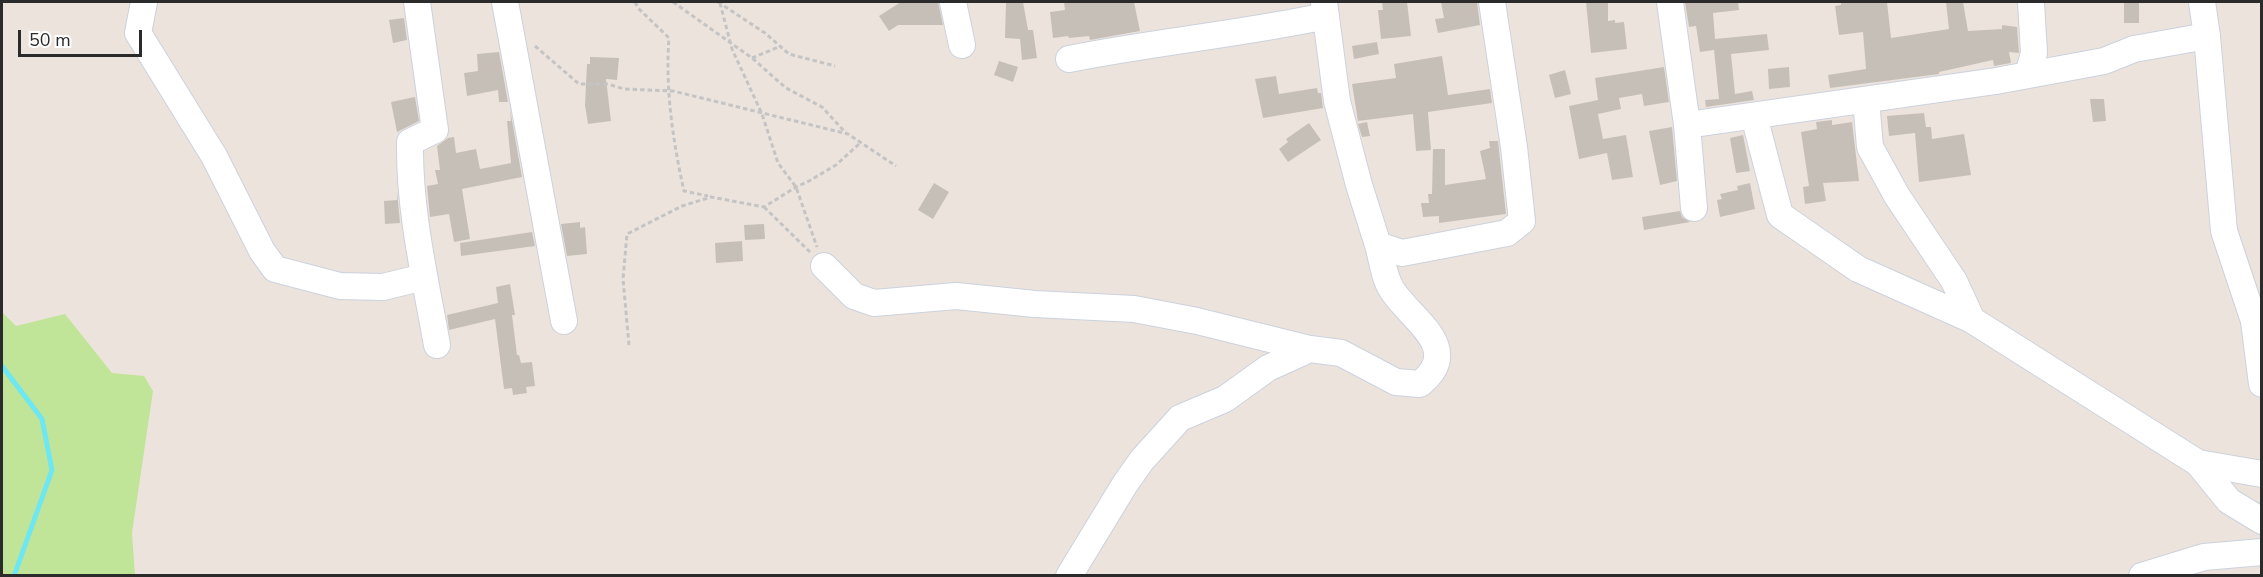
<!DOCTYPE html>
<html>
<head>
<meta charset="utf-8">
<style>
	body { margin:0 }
	#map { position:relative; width:2263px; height:577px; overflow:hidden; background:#ede3dd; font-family:"Nunito Sans",sans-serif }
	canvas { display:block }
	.frame { position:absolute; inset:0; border:3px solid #2b2b2b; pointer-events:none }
	.scale { position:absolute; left:18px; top:30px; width:124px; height:27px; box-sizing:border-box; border:3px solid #2b2b2b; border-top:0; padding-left:8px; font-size:18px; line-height:21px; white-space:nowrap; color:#2b2b2b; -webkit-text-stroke:4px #fff; paint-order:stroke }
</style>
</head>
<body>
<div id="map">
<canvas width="2263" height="577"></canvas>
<div class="frame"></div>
<div class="scale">50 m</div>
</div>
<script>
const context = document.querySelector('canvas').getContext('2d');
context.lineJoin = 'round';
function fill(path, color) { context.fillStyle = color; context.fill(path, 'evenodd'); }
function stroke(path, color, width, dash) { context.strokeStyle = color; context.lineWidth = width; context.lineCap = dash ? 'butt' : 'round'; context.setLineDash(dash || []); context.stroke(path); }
fill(new Path2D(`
	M2,312l14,14 49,-12 47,59 32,3 9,15 -21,142 3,42h-133z`), '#c0e598');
stroke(new Path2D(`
	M2,366l40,53 10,51 -38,106`), '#6de7f2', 5);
fill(new Path2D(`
	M901,2h37l5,23h-45l-9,6 -10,-15z
	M1006,2h17l5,28h5l4,28 -15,2 -2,-21 -15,-1z
	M1064,2h70l6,29 -50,9 -1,-4 -20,2 -1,-2 -15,2 -3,-26 15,-2z
	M1382,2h25l4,34 -30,3 -3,-29h5z
	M1441,2h36l3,23 -42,8 -3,-14 9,-1z
	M1586,2h22v19l7,-1v3l9,-1 3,27 -36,4z
	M1685,2h53l1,8 -26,3 2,26 52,-5 2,16 -38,4 4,40 17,-3 2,9 -48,7 -1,-7 14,-1 -5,-49 -14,2 -4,-26 -7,1z
	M1841,2h46l4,36 58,-9 -3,-27h17l5,29 34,-2v-4l15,2 2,26 -10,-1 2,11 -17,3 -1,-6 -54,12v2l-109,14 -2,-13 38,-6 -3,-37 -24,3 -4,-29 6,-1z
	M2124,2h15v21h-15z
	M404,18l3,22 -14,3 -4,-23z
	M1377,42l2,12 -25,5 -2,-13z
	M499,52l9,50h-9l-1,-12 -31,6 -3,-23 14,-2 -1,-17z
	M1442,56l6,39 42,-6 2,14 -64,9 3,38 -15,1 -3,-37 -55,7 -6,-37 44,-6 -2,-14z
	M590,57l29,1 -2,22 -11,-1 5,42 -23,3 -3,-19 2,-41h3z
	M999,61l19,6 -5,15 -19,-7z
	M1664,67l5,35 -25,4 -2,-12 -23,4 2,11 -23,5 5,25 23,-4 7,42 -21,3 -5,-27 -28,6 -10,-53 29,-6 -3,-22z
	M1789,67l1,20 -21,2 -1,-20z
	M1565,70l6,24 -16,4 -6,-23z
	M1276,76l3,18 38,-6 1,5h3l2,15 -60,10 -8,-39z
	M415,97l4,24 -22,11 -6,-30z
	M2090,99h14l2,22 -13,1z
	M510,109l12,68 -60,12 8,50 -16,3 -5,-28 -19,3 -3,-31 11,-2 -3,-14h5l-3,-24 11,-8 6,-1 2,16 20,-4 4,20 31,-6 -4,-42h4z
	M1924,113l2,14h5l1,12 32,-5 7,41 -52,7 -4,-49 -26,3 -2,-20z
	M1832,120v5l20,-3 7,59 -36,2 3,18 -21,3 -2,-17 6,-1 -8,-54 16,-3 -1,-7z
	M1367,122l3,14 -8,1 -4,-13z
	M1309,123l12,17 -33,22 -9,-13 9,-7 -2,-3z
	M1672,127l5,54 -17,4 -11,-54z
	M1743,135l7,36 -14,2 -6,-35z
	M1489,141h9l8,73 -67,9v-7l-16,1 -2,-14h8l-1,-9h4l1,-45h12v36l41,-6 -6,-28 10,-3z
	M934,183l15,9 -16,27 -15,-9z
	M1750,183l5,26 -35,8 -3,-17 5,-1 -2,-5 18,-4 -1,-4z
	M397,191l3,32 -15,1 -1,-23 13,-1z
	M1680,211l2,6 8,5 -46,8 -2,-13z
	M580,222v6l5,-1 2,27 -20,2 -6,-32z
	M764,224l1,15 -20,1 -1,-15z
	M532,232l3,14 -74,10 -1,-13z
	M742,241l1,20 -27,2 -1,-20z
	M510,284l5,31h-3l5,40h2l2,8 11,-1 3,24 -9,1 1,6 -14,2 -1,-7 -8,1 -9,-70 -46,11 -2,-15 51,-12 -2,-16z`), '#c6bfb8');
const minor = new Path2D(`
	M144,2l-6,31 76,123 48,95 13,18 65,17 43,1 41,-10
	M417,2l18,128 -25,12c-1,69 15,135 27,203
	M505,2l59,319
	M953,2l9,43
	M1324,2l13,99 22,84 19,60 24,8 105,-20 15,-12 -8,-74 -22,-145
	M1670,2l17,123 7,83
	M2202,2l5,34 17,195 30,90 8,63
	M1069,59c85,-17 172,-25 257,-43
	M2028,75l6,-22 -3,-51
	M1866,100l4,47 27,49 57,85 18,39
	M1754,116l26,99 78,54 114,51 226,143 64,11
	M1687,125l309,-44 108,-20 30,-12 73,-13
	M824,266l30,30 20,7 82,-7 79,8 99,5 63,12 113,28 31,4 55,29 24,2c44,-36 -8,-63 -28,-94 -8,-12 -10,-31 -14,-45
	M2198,463l31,38 33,20
	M1069,576l56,-92 17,-24 38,-42 45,-19 43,-31 42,-19
	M2142,576l62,-19 58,-5`);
stroke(minor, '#cbd2dd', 28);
stroke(new Path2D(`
	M635,2l3,6 31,30c-4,50 4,104 15,153l24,5
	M673,2l79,56 34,30 36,19 24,26
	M718,2l47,31 24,21 46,12
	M720,3l12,46 30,65 16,49 18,24 21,60
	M535,46l44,38h29l16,5 49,2 175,43 48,32
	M752,58l29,-12
	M764,207l46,45
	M629,345l-6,-66 4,-45 55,-28 29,-9 53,10 32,-20 13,-6 27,-16 24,-22`), '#c4c4c4', 3, [4.5, 3]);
stroke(minor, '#fff', 26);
</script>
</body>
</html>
